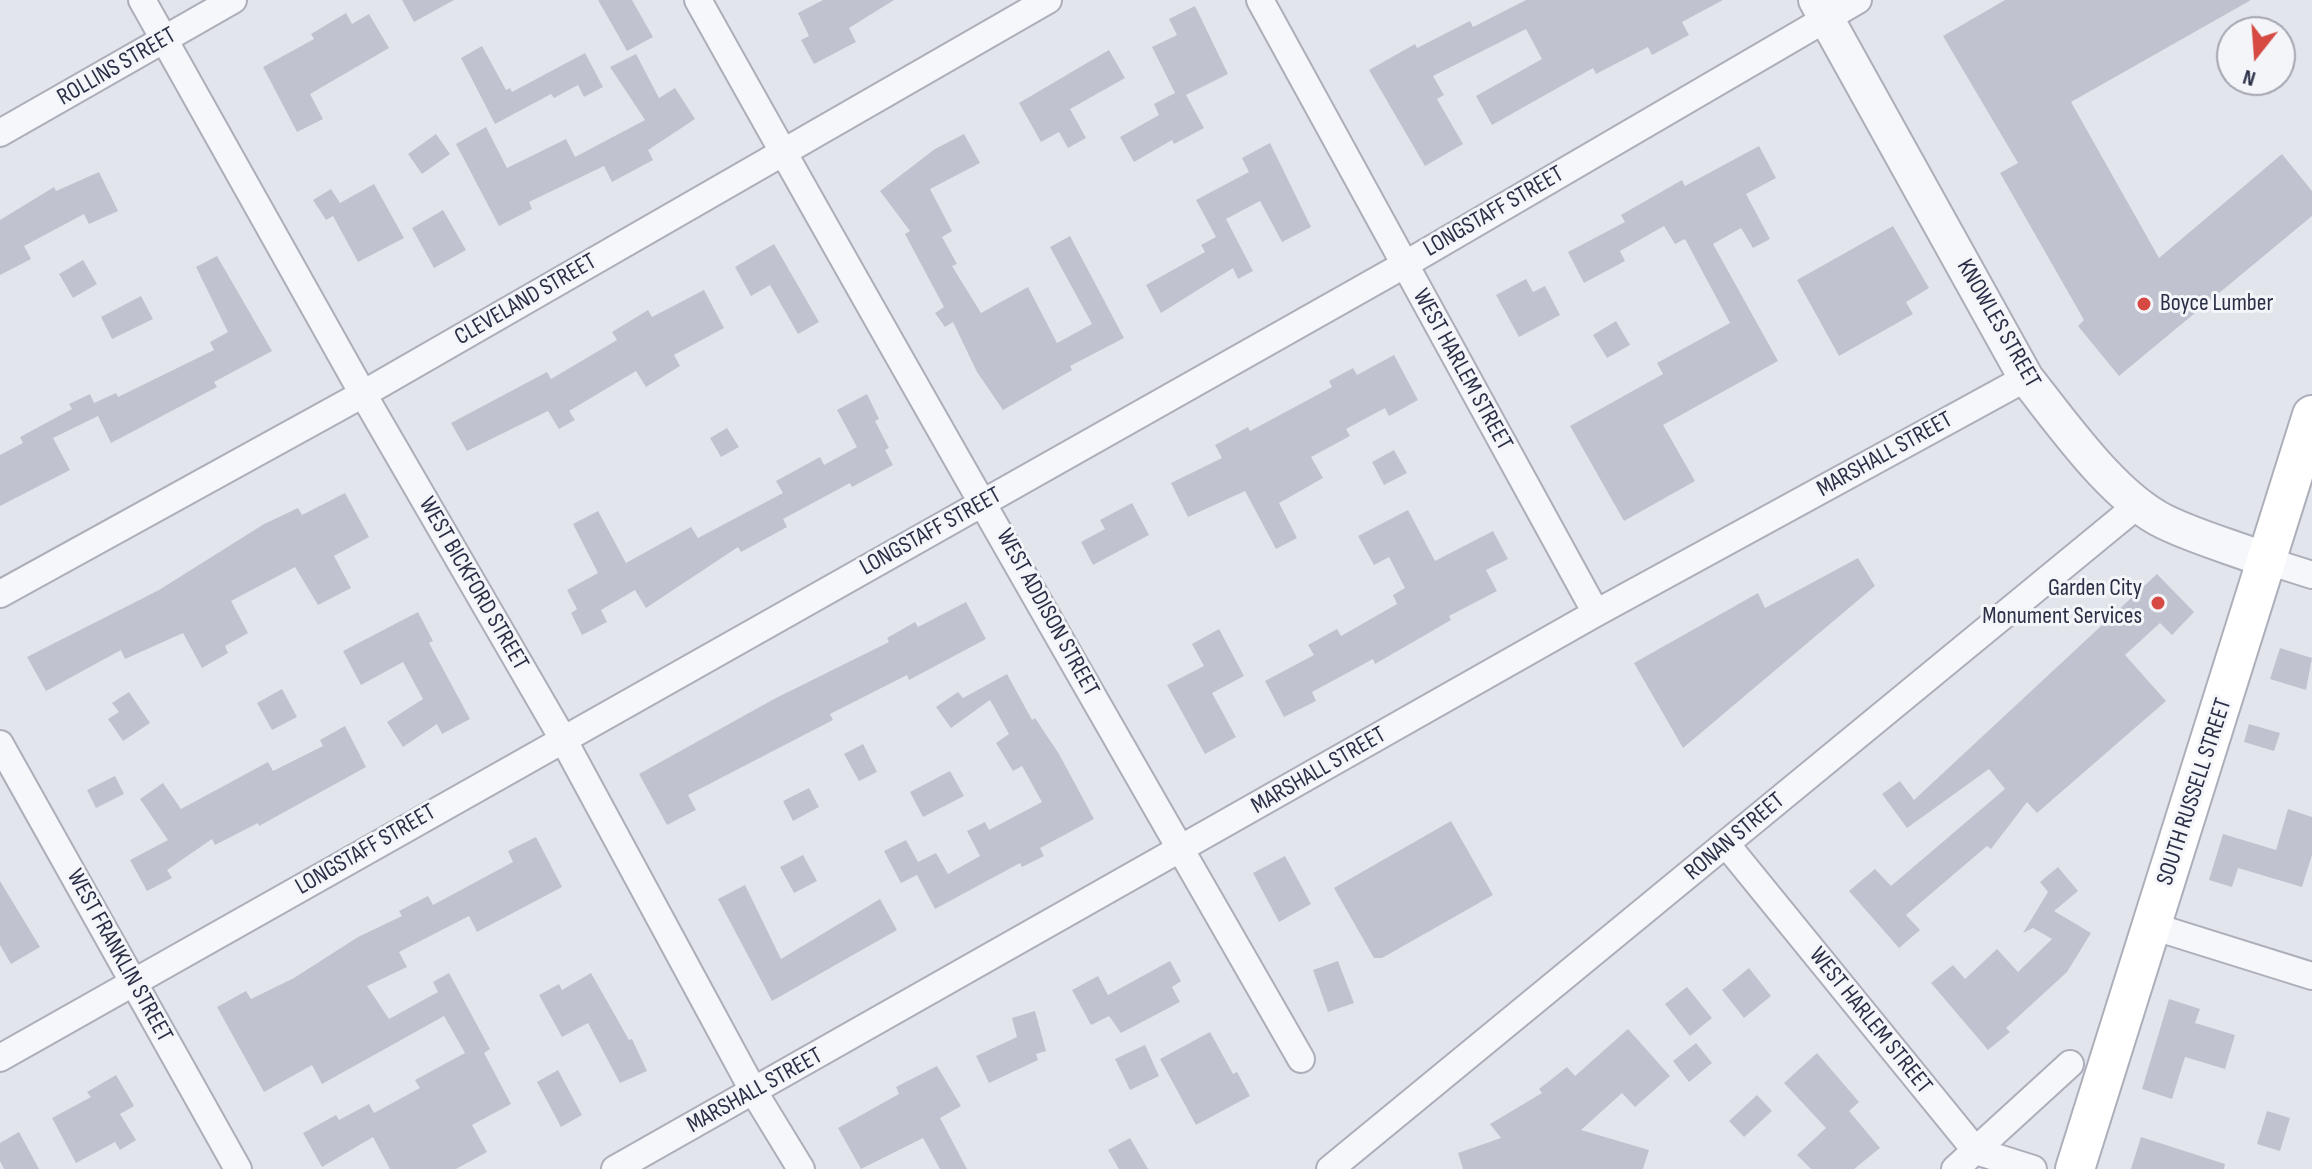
<!DOCTYPE html>
<html>
<head>
<meta charset="utf-8">
<style>
	body { margin:0 }
	#map { position:relative; width:2312px; height:1169px; overflow:hidden; background:#e3e5ec; font-family:"Sofia Sans Condensed",sans-serif }
	canvas { display:block }
	.north { position:absolute; left:2216px; top:16px; width:80px; height:80px; box-sizing:border-box; background:#f3f5f9; border:2px solid #a3a6b1; border-radius:50%; rotate:197deg; font-size:22px; font-weight:700; line-height:32px; text-align:center; color:#2a2f46 }
	.north::after { content:''; display:block; margin:auto; width:28px; height:36px; background:#d64a43; clip-path:polygon(50% 0,100% 100%,50% 72%,0 100%) }
</style>
</head>
<body>
<div id="map">
<canvas width="2312" height="1169"></canvas>
<div class="north">N</div>
</div>
<script>
const context = document.querySelector('canvas').getContext('2d');
context.lineJoin = 'round';
function fill(path, color) { context.fillStyle = color; context.fill(path, 'evenodd'); }
function stroke(path, color, width, dash) { context.strokeStyle = color; context.lineWidth = width; context.lineCap = dash ? 'butt' : 'round'; context.setLineDash(dash || []); context.stroke(path); }
function drawText(font, color, halo, rows, align = 'center') {
  context.font = font + ' "Sofia Sans Condensed",sans-serif'; context.lineWidth = 6; context.setLineDash([]); context.textBaseline = 'middle'; context.strokeStyle = halo; context.fillStyle = color; for (const [text, x, y, turn = 0] of rows) {
    context.save(); context.translate(x, y); context.rotate((+turn || 0) * Math.PI / 180); context.textAlign = isNaN(turn) ? turn : align; if (halo) context.strokeText(text, 0, 0); context.fillText(text, 0, 0); context.restore();
  }
}
fill(new Path2D(`
	M402,0h52l-40,22z
	M598,0h34l21,37 -26,14z
	M823,0h71l-45,28 7,14 -42,22 -13,-24 8,-4 -11,-23z
	M1526,0h197l-41,22 7,13 -37,20 -4,-8 -52,27 -3,-6 -101,57 -16,-29 66,-37 -16,-30 -93,47 11,19 -7,4 26,45 -38,22 -56,-96 46,-26 2,4 53,-27 3,6z
	M2005,0h246l-180,102 88,156 123,-104 30,37v25l-193,160 -41,-50 6,-6 -84,-147 18,-10 -75,-127z
	M1195,6l33,68 -42,21 18,33 -30,16 -2,-4 -38,22 -14,-25 39,-22 -5,-11 21,-11 -23,-46 25,-12 -8,-16z
	M346,13l6,11 17,-10 20,34 -79,46 13,25 -26,13 -34,-65 51,-28 -3,-5z
	M482,46l24,44 4,-2 2,4 73,-39 18,34 -19,10 -6,-12 -24,13 -3,-4 -56,30 -34,-66z
	M1109,50l16,28 -55,31 16,29 -18,10 -9,-16 -18,10 -22,-39z
	M636,54l23,44 16,-10 20,31 -47,31 5,10 -41,22 -8,-16 -75,36 3,7 -33,17 -43,-82 30,-17 21,41 59,-29 9,18 70,-37 -35,-53z
	M436,134l14,20 -28,20 -14,-20z
	M964,134l16,29 -50,26 22,42 -10,6 15,27 -5,2 29,47 47,-26 29,56 35,-19 -42,-77 20,-11 54,102 -54,28 2,4 -69,40 -26,-38 -24,-50 -8,5 -10,-14 9,-6 -39,-73 5,-3 -30,-40 55,-42z
	M1270,143l41,84 -29,15 -22,-41 -34,18 27,52 -15,8 -5,-11 -72,45 -15,-28 59,-33 -4,-7 15,-8 -20,-37 53,-28 -7,-14z
	M1759,146l17,32 -30,16 24,45 -17,9 -12,-20 -28,16 65,117 -115,64 32,56 -71,40 -54,-95 93,-52 -6,-11 73,-40 -45,-84 -10,5 -11,-18 -44,25 5,10 -41,22 -16,-31 57,-30 -4,-7 61,-35 3,6z
	M99,172l19,39 -29,13 -5,-10 -60,32 7,13 -31,16v-55l54,-33 2,4z
	M374,184l30,54 -46,24 -25,-46 -7,4 -13,-20 18,-11 9,14z
	M443,210l23,40 -32,18 -22,-40z
	M1893,226l36,62 -23,14 7,12 -74,42 -42,-76z
	M774,244l45,78 -21,12 -28,-49 -19,11 -16,-29z
	M217,256l55,95 -58,31 3,5 -106,56 -13,-27 -45,22 17,32 -70,36v-51l23,-12 -3,-6 52,-28 -3,-5 21,-10 4,9 22,-10 2,4 96,-47 -4,-8 18,-10 -32,-65z
	M83,260l14,24 -24,14 -14,-24z
	M1526,279l7,13 12,-6 15,29 -41,22 -23,-42z
	M704,290l20,38 -50,27 6,11 -34,21 -10,-16 -67,40 6,9 -16,9 -11,-18 -81,40 -16,-28 96,-51 4,7 66,-39 -5,-8 36,-22 4,7z
	M141,296l12,23 -41,20 -11,-22z
	M1616,321l14,24 -23,13 -14,-23z
	M1394,355l24,45 -29,16 -4,-8 -39,21 4,7 -39,21 12,21 -44,25 18,35 -21,11 -31,-58 -57,26 -17,-34 51,-25 -7,-13 33,-18 2,4 82,-44 -3,-6 24,-13 4,7z
	M867,394l12,25 -4,2 14,27 -4,2 8,15 -41,22 -2,-4 -67,36 4,8 -46,25 -3,-5 -92,61 -11,-18 -34,20 6,12 -25,13 -11,-22 6,-4 -10,-19 31,-17 -25,-49 25,-13 28,52 65,-36 7,11 85,-45 -7,-12 44,-24 4,8 33,-18 -20,-37z
	M727,428l12,19 -18,10 -11,-19z
	M1394,450l13,23 -23,12 -12,-23z
	M345,493l24,44 -35,19 17,32 -33,17 -23,-38 -64,34 17,32 -23,13 3,7 -26,15 -19,-35 -58,26 -4,-9 -75,41 -19,-34 132,-67 105,-66 34,-16 4,7z
	M1132,503l17,32 -56,30 -12,-23 24,-13 -5,-9z
	M1408,510l27,51 58,-30 15,28 -22,11 11,21 -48,25 2,4 -76,44 -2,-5 -61,33 4,9 -32,16 -19,-36 49,-26 -6,-10 29,-16 4,7 56,-32 -4,-9 12,-7 -16,-31 -15,8 -16,-29z
	M1858,558l17,28 -192,162 -49,-85 124,-70 7,15z
	M2157,574l37,38 -22,23 -12,-12 -35,32 41,46 -129,112 -10,-11 -36,47 -4,-3 -81,69 14,15 -21,18 -50,-57 26,-22 16,17 114,-97 -16,-20 -82,59 -25,-34 18,-13 14,19z
	M966,602l20,37 -77,41 -2,-5 -77,39 3,6 -145,75 8,15 -29,15 -28,-51 135,-75 115,-57 -2,-4 28,-16 3,5z
	M418,612l15,29 -4,2 41,76 -28,15 -5,-10 -34,23 -16,-25 36,-23 -20,-37 -42,23 -18,-34z
	M1219,629l25,47 -32,17 24,44 -31,17 -38,-69 37,-19 -12,-22z
	M2280,648l32,10 -6,32 -36,-11z
	M1007,674l25,46 3,-2 24,36 35,65 -54,29 4,8 -22,11 -2,-4 -85,46 -18,-34 -16,8 -17,-32 22,-11 12,22 18,-9 12,21 32,-18 -13,-25 18,-9 4,8 53,-28 -20,-36 -9,5 -17,-28 13,-9 -19,-34 -39,28 -15,-21 22,-15 5,6z
	M282,689l15,28 -25,13 -15,-27z
	M129,692l21,31 -27,18 -15,-22 11,-7 -7,-9z
	M2249,724l31,9 -6,18 -30,-9z
	M345,726l21,41 -107,59 -1,-3 -43,22 -3,-6 -45,31 5,8 -25,13 -17,-31 38,-20 -28,-41 23,-16 18,26 87,-47 5,9 50,-25 -3,-6z
	M863,744l14,28 -18,9 -15,-27z
	M950,771l14,25 -41,21 -13,-25z
	M115,776l9,18 -28,14 -9,-18z
	M809,788l10,19 -26,14 -10,-20z
	M2288,809l24,8v38l-10,32 -64,-19 -6,19 -23,-7 14,-46 53,16z
	M1451,821l42,74 -111,63h-8l-40,-70z
	M536,837l26,50 -85,45 -8,-16 -70,36 8,15 -40,19 22,33 49,-27 -5,-10 16,-9 41,76 -6,4 27,51 -39,21 15,27 -31,17h-66l-17,-32 -51,30 -19,-34 33,-18 3,5 30,-16 5,9 46,-25 -5,-8 50,-27 -21,-37 -122,68 -10,-19 -48,27 -47,-85 29,-16 5,8 43,-21 64,-41 44,-21 -3,-5 29,-15 5,9 80,-43 -5,-11z
	M803,855l14,26 -23,12 -14,-26z
	M1285,856l26,48 -32,18 -26,-49z
	M2058,867l20,24 -24,20 37,22 -24,39 -61,56 4,4 -22,18 -57,-67 22,-18 12,14 32,-30 21,23 34,-33 -19,-11 -10,5 25,-41 -8,-10z
	M0,881l40,66 -29,17 -11,-19z
	M745,885l36,74 99,-60 17,31 -125,71 -54,-102z
	M1170,961l11,20 -9,6 8,15 -59,31 -12,-17 -18,9 -19,-35 26,-14 10,19z
	M1338,961l16,42 -26,9 -15,-42z
	M1749,968l22,28 -27,22 -22,-28z
	M591,973l38,67 3,-1 15,32 -27,12 -32,-60 -26,14 -23,-42 20,-11 3,6z
	M1687,987l25,31 -22,18 -25,-32z
	M2169,999l31,10 -5,14 40,12 -10,34 -40,-12 -13,42 -30,-10z
	M1035,1011l11,40 -10,3 2,6 -49,23 -13,-27 41,-19 -5,-19z
	M1628,1029l42,47 -35,31 -13,-14 -41,37 68,20 -6,19h-180l-5,-16 43,-15 -11,-14 52,-31 -3,-4 28,-22 8,9z
	M1210,1032l23,42 4,-2 13,24 -54,29 -36,-66z
	M1696,1043l16,20 -23,19 -16,-21z
	M1145,1045l14,31 -29,14 -15,-31z
	M1817,1053l42,49 -10,9 31,37 -26,21h-43l-14,-14 29,-27 -42,-45z
	M937,1066l24,40 -21,12 27,51h-27l-17,-31 -62,31 -23,-41 61,-34 -3,-7z
	M558,1070l24,45 -21,12 -24,-45z
	M116,1075l18,31 -14,8 16,26 -16,10 -5,-8 -39,21 -24,-45 39,-21 -4,-5z
	M1757,1095l15,16 -28,26 -15,-16z
	M2267,1111l23,7 -10,33 -23,-7z
	M19,1132l20,37h-35l-4,-8v-18z
	M2141,1137l84,27 -1,5h-93z
	M1130,1138l18,31h-29l-11,-19z`), '#c0c3cf');
const minor = new Path2D(`
	M142,0l221,394 200,345 191,353 47,77
	M698,0c198,355 401,707 603,1059
	M1260,0l336,613
	M0,133l233,-133
	M2268,561l44,14
	M0,594l363,-200 685,-394
	M0,744l238,425
	M1726,844l250,307 57,18
	M2152,926l160,50
	M0,1058l1404,-793 454,-265
	M615,1169l981,-556 430,-235
	M1330,1169l809,-665
	M1955,1169l115,-105`);
const tertiary = new Path2D(`
	M1816,0l210,378c36,45 87,119 139,144 33,16 70,26 103,39`);
const secondary = new Path2D(`
	M2075,1169l237,-754`);
stroke(minor, '#acaeba', 30);
stroke(tertiary, '#acaeba', 38);
stroke(secondary, '#acaeba', 42);
stroke(minor, '#f6f7fa', 26);
stroke(tertiary, '#f6f7fa', 34);
stroke(secondary, '#fff', 38);
for (const [x, y, r, color] of [
	[2144,304,8,"#d64a43"],
	[2158,603,8,"#d64a43"]
]) { const dot = new Path2D(); dot.arc(x, y, r, 0, 2 * Math.PI); context.fillStyle = color; context.fill(dot); stroke(dot, '#f3f5f9', 3); }
drawText('24px', '#2a2f46', '#f3f5f9', [
	["ROLLINS STREET",117,67,-30],
	["LONGSTAFF STREET",1494,212,-30],
	["CLEVELAND STREET",526,300,-30],
	["KNOWLES STREET",1998,324,60],
	["WEST HARLEM STREET",1462,370,61],
	["MARSHALL STREET",1885,455,-29],
	["LONGSTAFF STREET",931,532,-29],
	["WEST BICKFORD STREET",473,584,60],
	["WEST ADDISON STREET",1047,613,61],
	["MARSHALL STREET",1319,771,-30],
	["SOUTH RUSSELL STREET",2195,792,-72],
	["RONAN STREET",1735,837,-40],
	["LONGSTAFF STREET",366,850,-30],
	["WEST FRANKLIN STREET",119,956,61],
	["WEST HARLEM STREET",1870,1021,51],
	["MARSHALL STREET",755,1091,-29]
]);
drawText('24px', '#2a2f46', '#f3f5f9', [
	["Boyce Lumber",2160,304],
	["Garden City",2142,589,"right"],
	["Monument Services",2142,617,"right"]
], 'left');
</script>
</body>
</html>
